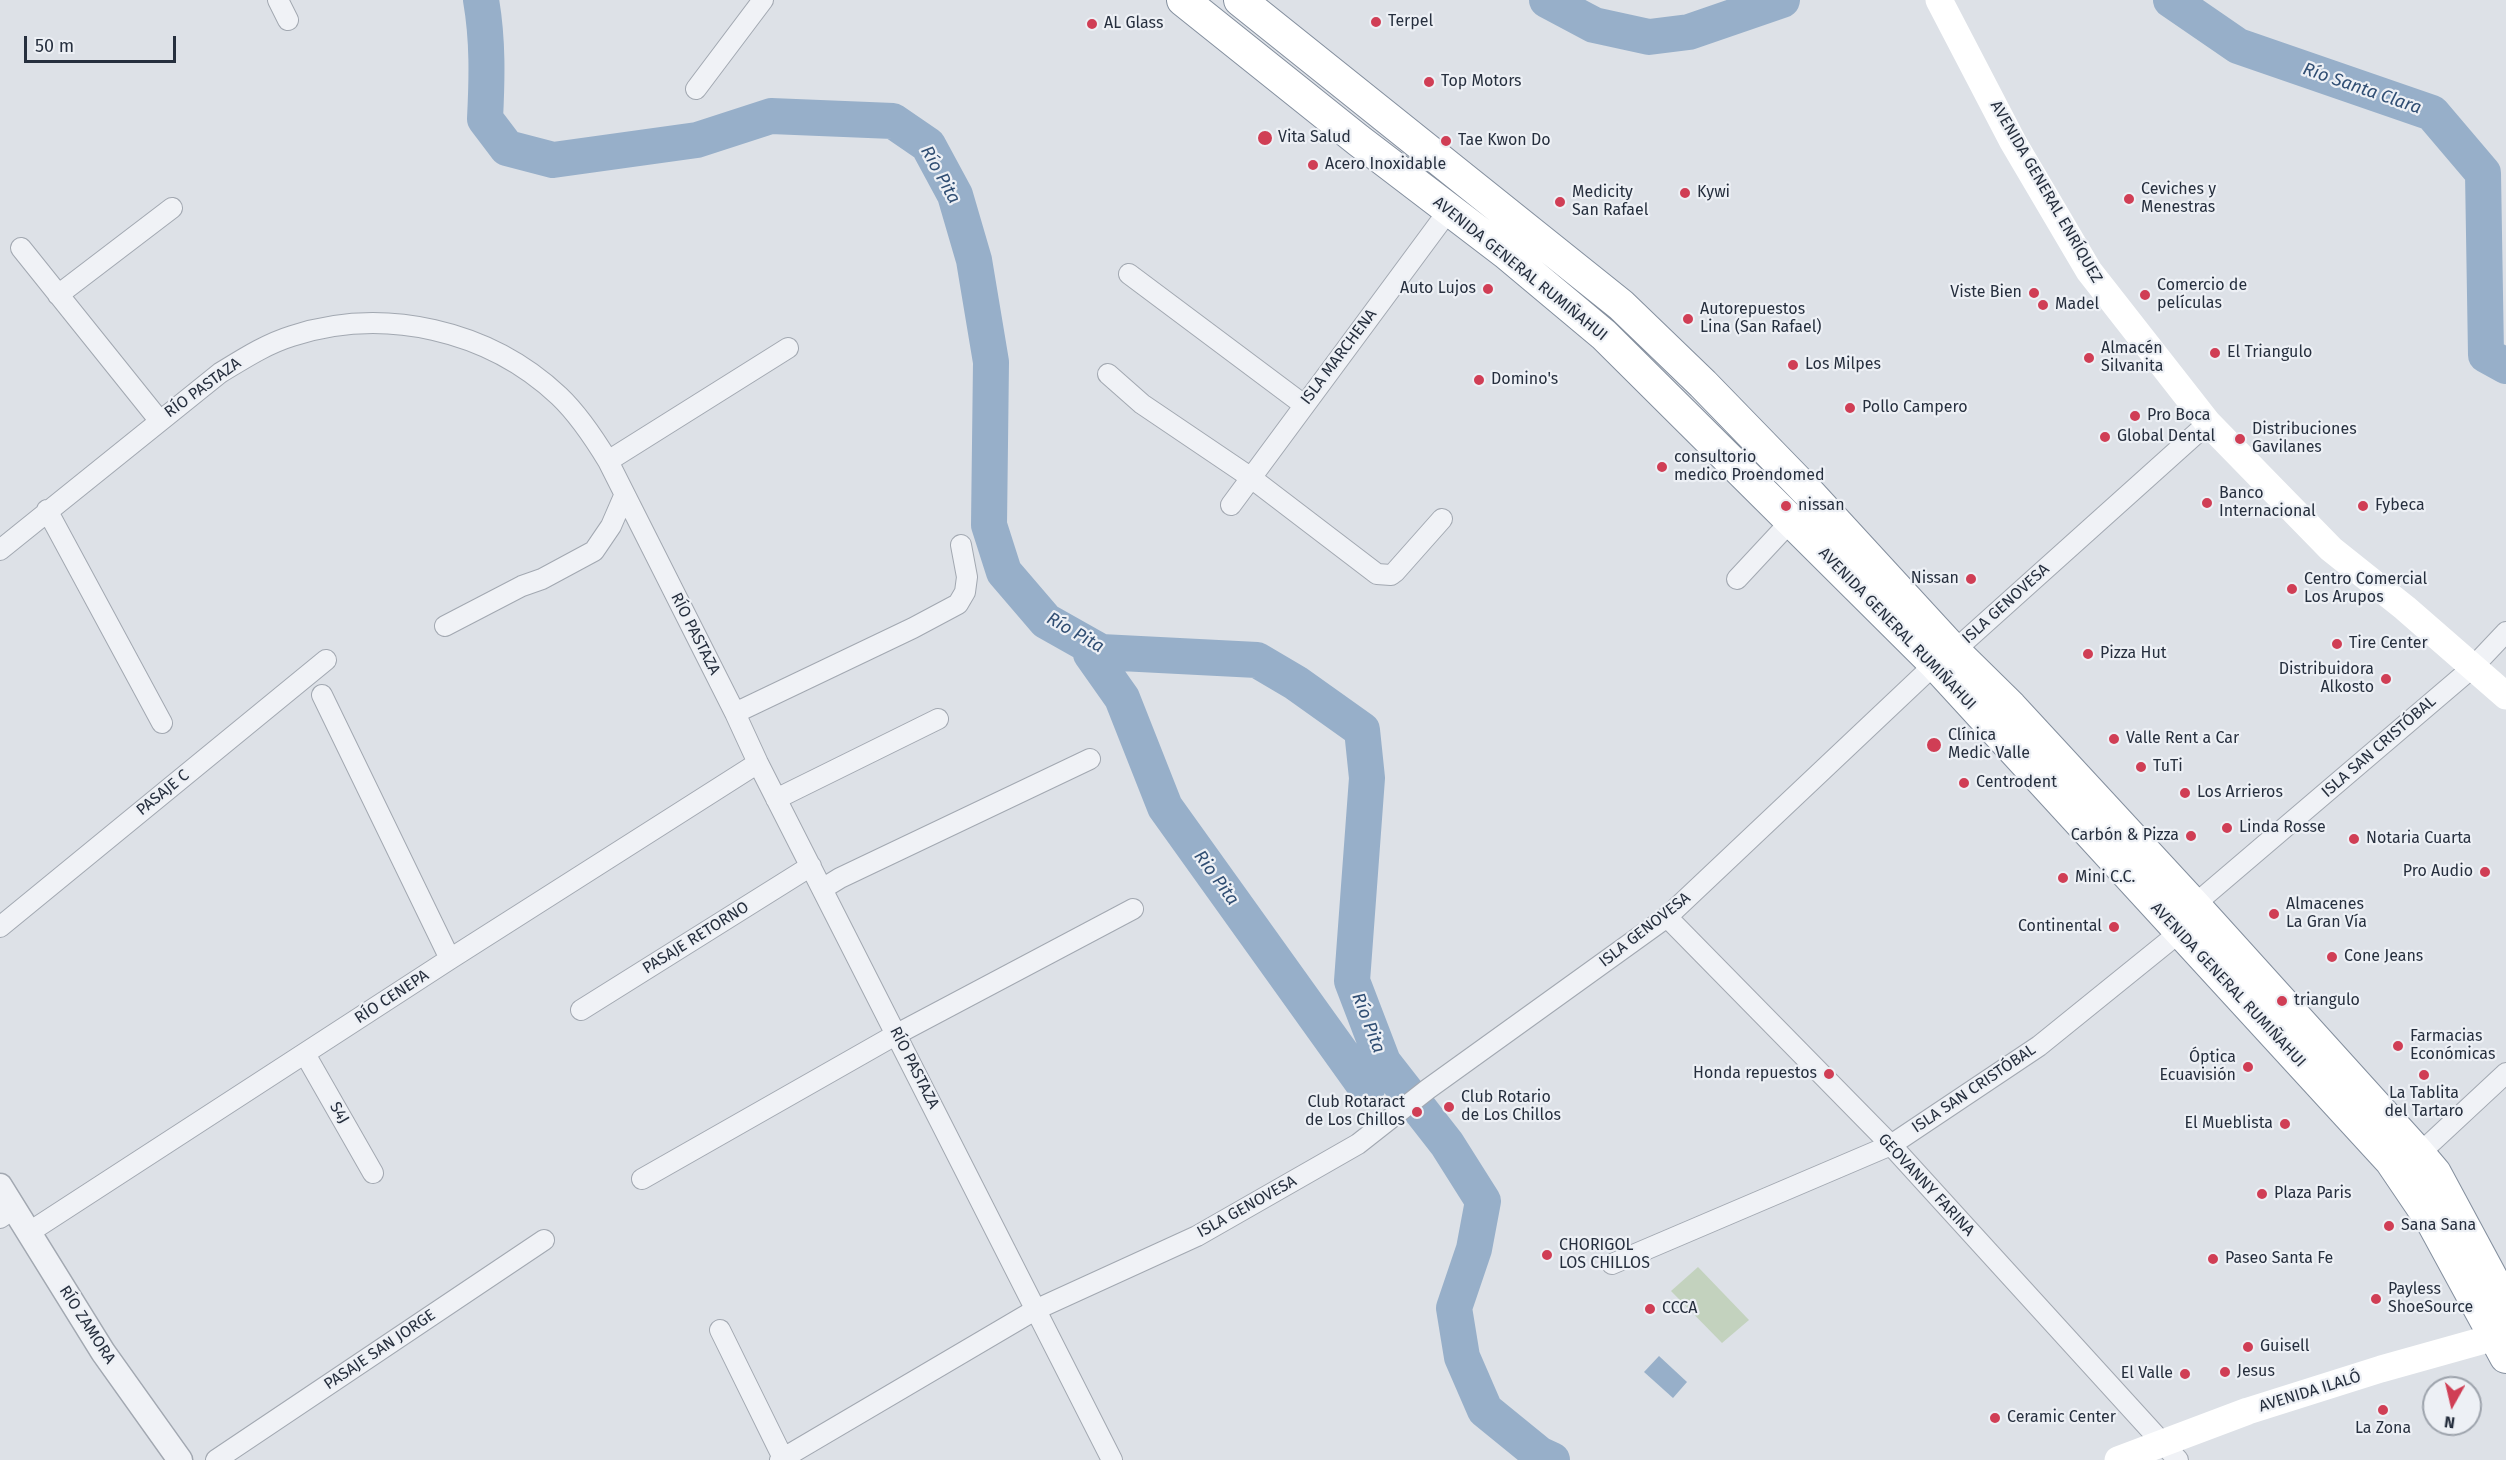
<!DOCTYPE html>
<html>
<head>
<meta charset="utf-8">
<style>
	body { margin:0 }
	#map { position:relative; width:2506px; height:1460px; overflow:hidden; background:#dde1e7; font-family:"Fira Sans",sans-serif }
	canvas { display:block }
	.north { position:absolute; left:2422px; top:1376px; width:60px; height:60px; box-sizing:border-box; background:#edf0f5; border:2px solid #9da3ac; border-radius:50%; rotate:188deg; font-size:16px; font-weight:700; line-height:24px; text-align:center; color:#262f3e }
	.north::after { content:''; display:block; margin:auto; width:21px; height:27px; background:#d03e55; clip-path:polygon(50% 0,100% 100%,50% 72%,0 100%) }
	.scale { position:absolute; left:24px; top:36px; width:152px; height:27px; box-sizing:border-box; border:3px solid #262f3e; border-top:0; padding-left:8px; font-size:18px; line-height:21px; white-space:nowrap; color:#262f3e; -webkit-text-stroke:4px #edf0f5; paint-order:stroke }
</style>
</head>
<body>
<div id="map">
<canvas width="2506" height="1460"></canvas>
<div class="north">N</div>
<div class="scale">50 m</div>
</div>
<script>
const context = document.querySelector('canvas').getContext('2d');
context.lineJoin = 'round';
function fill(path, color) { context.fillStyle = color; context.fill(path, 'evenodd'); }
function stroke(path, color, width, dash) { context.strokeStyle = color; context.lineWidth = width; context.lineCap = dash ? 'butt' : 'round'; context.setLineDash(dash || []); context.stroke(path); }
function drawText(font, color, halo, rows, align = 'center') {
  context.font = font + ' "Fira Sans",sans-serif'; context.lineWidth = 4.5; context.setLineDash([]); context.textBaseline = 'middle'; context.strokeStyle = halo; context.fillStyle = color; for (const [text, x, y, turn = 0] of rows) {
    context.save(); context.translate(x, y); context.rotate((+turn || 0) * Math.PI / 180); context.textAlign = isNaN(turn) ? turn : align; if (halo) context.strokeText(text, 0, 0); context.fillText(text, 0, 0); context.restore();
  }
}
fill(new Path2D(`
	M1698,1267l51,53 -27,23 -51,-52z`), '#c3d2be');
fill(new Path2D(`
	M1659,1356l28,26 -14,16 -29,-26z`), '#97afc9');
stroke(new Path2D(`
	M481,0c7,40 6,79 4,119l22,29 46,12 144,-20 74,-24 122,5 35,24 27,50 19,65 17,102 -2,163 15,47 42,49 55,31 156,8 39,23 66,47 5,48 -15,203 31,81 64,82 36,57 -9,48 -20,59 8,49 23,53 54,44 13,6
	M1547,0l47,25 55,12 40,-5 93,-32
	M2171,0l67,46 194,67 51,60 3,182 20,11
	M1091,654l31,44 43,109 202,282`), '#97afc9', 36);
const minor = new Path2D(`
	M278,0l10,20
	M696,89l67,-89
	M21,248l138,172
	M1129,274l175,131
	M58,295l114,-87
	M1108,374l34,30 108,73 127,97 14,1 4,-3 47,-53
	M608,461l180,-113
	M1231,505l218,-295
	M47,510l115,213
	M0,550l220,-177c23,-14 46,-29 72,-37 92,-30 197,-6 267,60 20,19 35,42 49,65l127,252 23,50 354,697
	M1737,579l54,-58
	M445,626l77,-40 20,-7 52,-28 17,-25 13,-30
	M322,695l128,264
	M735,713l178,-85 45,-24 7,-12 2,-15 -6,-32
	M776,799l162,-80
	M822,889l18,-11 250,-119
	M2194,905l278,-237 34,-36
	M1667,917l224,228 287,315
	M0,927l326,-267
	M581,1010l230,-144
	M305,1054l68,119
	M2419,1154l87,-81
	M642,1179l255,-145 236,-125
	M0,1218l13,-9
	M28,1233l422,-274 308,-196
	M1612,1264l279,-119 148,-99 141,-114
	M720,1330l63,128
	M216,1460l328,-220
	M780,1460l255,-150 162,-74 161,-92 70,-55 239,-172 268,-253 19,-13 254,-228`);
const tertiary = new Path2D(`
	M0,1186l103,166 77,108`);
const trunk = new Path2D(`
	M1183,0l175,140 148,113 98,82 331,329 456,497 42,62 73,134
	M1240,0l381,305 82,79 104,107 147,160 57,56 183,198 225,249 16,19 71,132`);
stroke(minor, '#a2a8b1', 22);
stroke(tertiary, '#a2a8b1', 27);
stroke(trunk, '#848f9e', 34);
stroke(minor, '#f0f2f6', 20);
stroke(tertiary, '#f0f2f6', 24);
stroke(new Path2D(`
	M1939,0l74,142 76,129 119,152 123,126 74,59 101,88
	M2118,1460l130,-49 133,-42 125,-35`), '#fff', 27);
stroke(trunk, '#fff', 32);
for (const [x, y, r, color] of [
	[1376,22,6,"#d03e55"],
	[1092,24,6,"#d03e55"],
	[1429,82,6,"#d03e55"],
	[1265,138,8,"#d03e55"],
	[1446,141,6,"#d03e55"],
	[1313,165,6,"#d03e55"],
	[1685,193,6,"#d03e55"],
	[2129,199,6,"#d03e55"],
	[1560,202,6,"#d03e55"],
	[1488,289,6,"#d03e55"],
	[2034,293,6,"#d03e55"],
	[2145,295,6,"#d03e55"],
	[2043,305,6,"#d03e55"],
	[1688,319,6,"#d03e55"],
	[2215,353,6,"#d03e55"],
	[2089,358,6,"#d03e55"],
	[1793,365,6,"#d03e55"],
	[1479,380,6,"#d03e55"],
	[1850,408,6,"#d03e55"],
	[2135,416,6,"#d03e55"],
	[2105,437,6,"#d03e55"],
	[2240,439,6,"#d03e55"],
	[1662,467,6,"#d03e55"],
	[2207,503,6,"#d03e55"],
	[1786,506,6,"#d03e55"],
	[2363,506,6,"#d03e55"],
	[1971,579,6,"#d03e55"],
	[2292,589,6,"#d03e55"],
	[2337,644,6,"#d03e55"],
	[2088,654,6,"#d03e55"],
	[2386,679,6,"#d03e55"],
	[2114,739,6,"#d03e55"],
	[1934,745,8,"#d03e55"],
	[2141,767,6,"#d03e55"],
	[1964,783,6,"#d03e55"],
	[2185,793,6,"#d03e55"],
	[2227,828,6,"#d03e55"],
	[2191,836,6,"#d03e55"],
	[2354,839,6,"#d03e55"],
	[2485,872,6,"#d03e55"],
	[2063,878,6,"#d03e55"],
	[2274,914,6,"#d03e55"],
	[2114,927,6,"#d03e55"],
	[2332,957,6,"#d03e55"],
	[2282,1001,6,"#d03e55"],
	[2398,1046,6,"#d03e55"],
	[2248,1067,6,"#d03e55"],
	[1829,1074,6,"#d03e55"],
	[2424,1075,6,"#d03e55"],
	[1449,1107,6,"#d03e55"],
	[1417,1112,6,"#d03e55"],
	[2285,1124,6,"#d03e55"],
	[2262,1194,6,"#d03e55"],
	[2389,1226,6,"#d03e55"],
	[1547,1255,6,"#d03e55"],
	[2213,1259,6,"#d03e55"],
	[2376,1299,6,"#d03e55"],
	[1650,1309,6,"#d03e55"],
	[2248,1347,6,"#d03e55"],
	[2225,1372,6,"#d03e55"],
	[2185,1374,6,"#d03e55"],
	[2383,1410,6,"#d03e55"],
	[1995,1418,6,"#d03e55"]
]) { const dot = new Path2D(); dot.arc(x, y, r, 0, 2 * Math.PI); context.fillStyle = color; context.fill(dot); stroke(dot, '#edf0f5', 2); }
drawText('16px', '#262f3e', '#edf0f5', [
	["Terpel",1388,22],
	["AL Glass",1104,24],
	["Top Motors",1441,82],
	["Vita Salud",1278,138],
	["Tae Kwon Do",1458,141],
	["Acero Inoxidable",1325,165],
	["Ceviches y",2141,190],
	["Menestras",2141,208],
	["Medicity",1572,193],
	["San Rafael",1572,211],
	["Kywi",1697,193],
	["Comercio de",2157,286],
	["películas",2157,304],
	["Auto Lujos",1476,289,"right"],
	["Viste Bien",2022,293,"right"],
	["Madel",2055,305],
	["Autorepuestos",1700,310],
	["Lina (San Rafael)",1700,328],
	["Almacén",2101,349],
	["Silvanita",2101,367],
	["El Triangulo",2227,353],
	["Los Milpes",1805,365],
	["Domino's",1491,380],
	["Pollo Campero",1862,408],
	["Pro Boca",2147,416],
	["Distribuciones",2252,430],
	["Gavilanes",2252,448],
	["Global Dental",2117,437],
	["consultorio",1674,458],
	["medico Proendomed",1674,476],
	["Banco",2219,494],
	["Internacional",2219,512],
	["nissan",1798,506],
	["Fybeca",2375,506],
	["Nissan",1959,579,"right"],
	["Centro Comercial",2304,580],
	["Los Arupos",2304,598],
	["Tire Center",2349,644],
	["Pizza Hut",2100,654],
	["Distribuidora",2374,670,"right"],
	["Alkosto",2374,688,"right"],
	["Clínica",1948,736],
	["Medic Valle",1948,754],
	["Valle Rent a Car",2126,739],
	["TuTi",2153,767],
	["Centrodent",1976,783],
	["Los Arrieros",2197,793],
	["Linda Rosse",2239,828],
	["Carbón & Pizza",2179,836,"right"],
	["Notaria Cuarta",2366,839],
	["Pro Audio",2473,872,"right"],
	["Mini C.C.",2075,878],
	["Almacenes",2286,905],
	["La Gran Vía",2286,923],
	["Continental",2102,927,"right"],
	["Cone Jeans",2344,957],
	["triangulo",2294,1001],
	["Farmacias",2410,1037],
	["Económicas",2410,1055],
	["Óptica",2236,1058,"right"],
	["Ecuavisión",2236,1076,"right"],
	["Honda repuestos",1817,1074,"right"],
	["La Tablita",2424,1094,"center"],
	["del Tartaro",2424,1112,"center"],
	["Club Rotario",1461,1098],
	["de Los Chillos",1461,1116],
	["Club Rotaract",1405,1103,"right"],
	["de Los Chillos",1405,1121,"right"],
	["El Mueblista",2273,1124,"right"],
	["Plaza Paris",2274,1194],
	["Sana Sana",2401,1226],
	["CHORIGOL",1559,1246],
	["LOS CHILLOS",1559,1264],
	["Paseo Santa Fe",2225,1259],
	["Payless",2388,1290],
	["ShoeSource",2388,1308],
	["CCCA",1662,1309],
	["Guisell",2260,1347],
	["Jesus",2237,1372],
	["El Valle",2173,1374,"right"],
	["Ceramic Center",2007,1418],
	["La Zona",2383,1429,"center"]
], 'left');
drawText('16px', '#262f3e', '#edf0f5', [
	["AVENIDA GENERAL ENRÍQUEZ",2046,192,60],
	["AVENIDA GENERAL RUMIÑAHUI",1520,269,39],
	["ISLA MARCHENA",1339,357,-53],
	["RÍO PASTAZA",203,388,-36],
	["ISLA GENOVESA",2006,604,-42],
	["AVENIDA GENERAL RUMIÑAHUI",1897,629,46],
	["RÍO PASTAZA",695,634,63],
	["ISLA SAN CRISTÓBAL",2379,747,-41],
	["PASAJE C",163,793,-39],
	["ISLA GENOVESA",1645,930,-38],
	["PASAJE RETORNO",696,938,-32],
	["AVENIDA GENERAL RUMIÑAHUI",2228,985,47],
	["RÍO CENEPA",392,997,-33],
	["RÍO PASTAZA",914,1068,63],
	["ISLA SAN CRISTÓBAL",1974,1089,-34],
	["S4J",339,1113,60],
	["GEOVANNY FARINA",1926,1185,47],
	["ISLA GENOVESA",1247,1207,-29],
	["RÍO ZAMORA",87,1325,57],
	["PASAJE SAN JORGE",380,1350,-34],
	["AVENIDA ILALÓ",2310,1392,-17]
]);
drawText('italic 18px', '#304e73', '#edf0f5', [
	["Río Santa Clara",2362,89,19],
	["Río Pita",940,175,61],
	["Río Pita",1075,633,30],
	["Rio Pita",1216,878,54],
	["Río Pita",1368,1023,69]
]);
</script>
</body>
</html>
